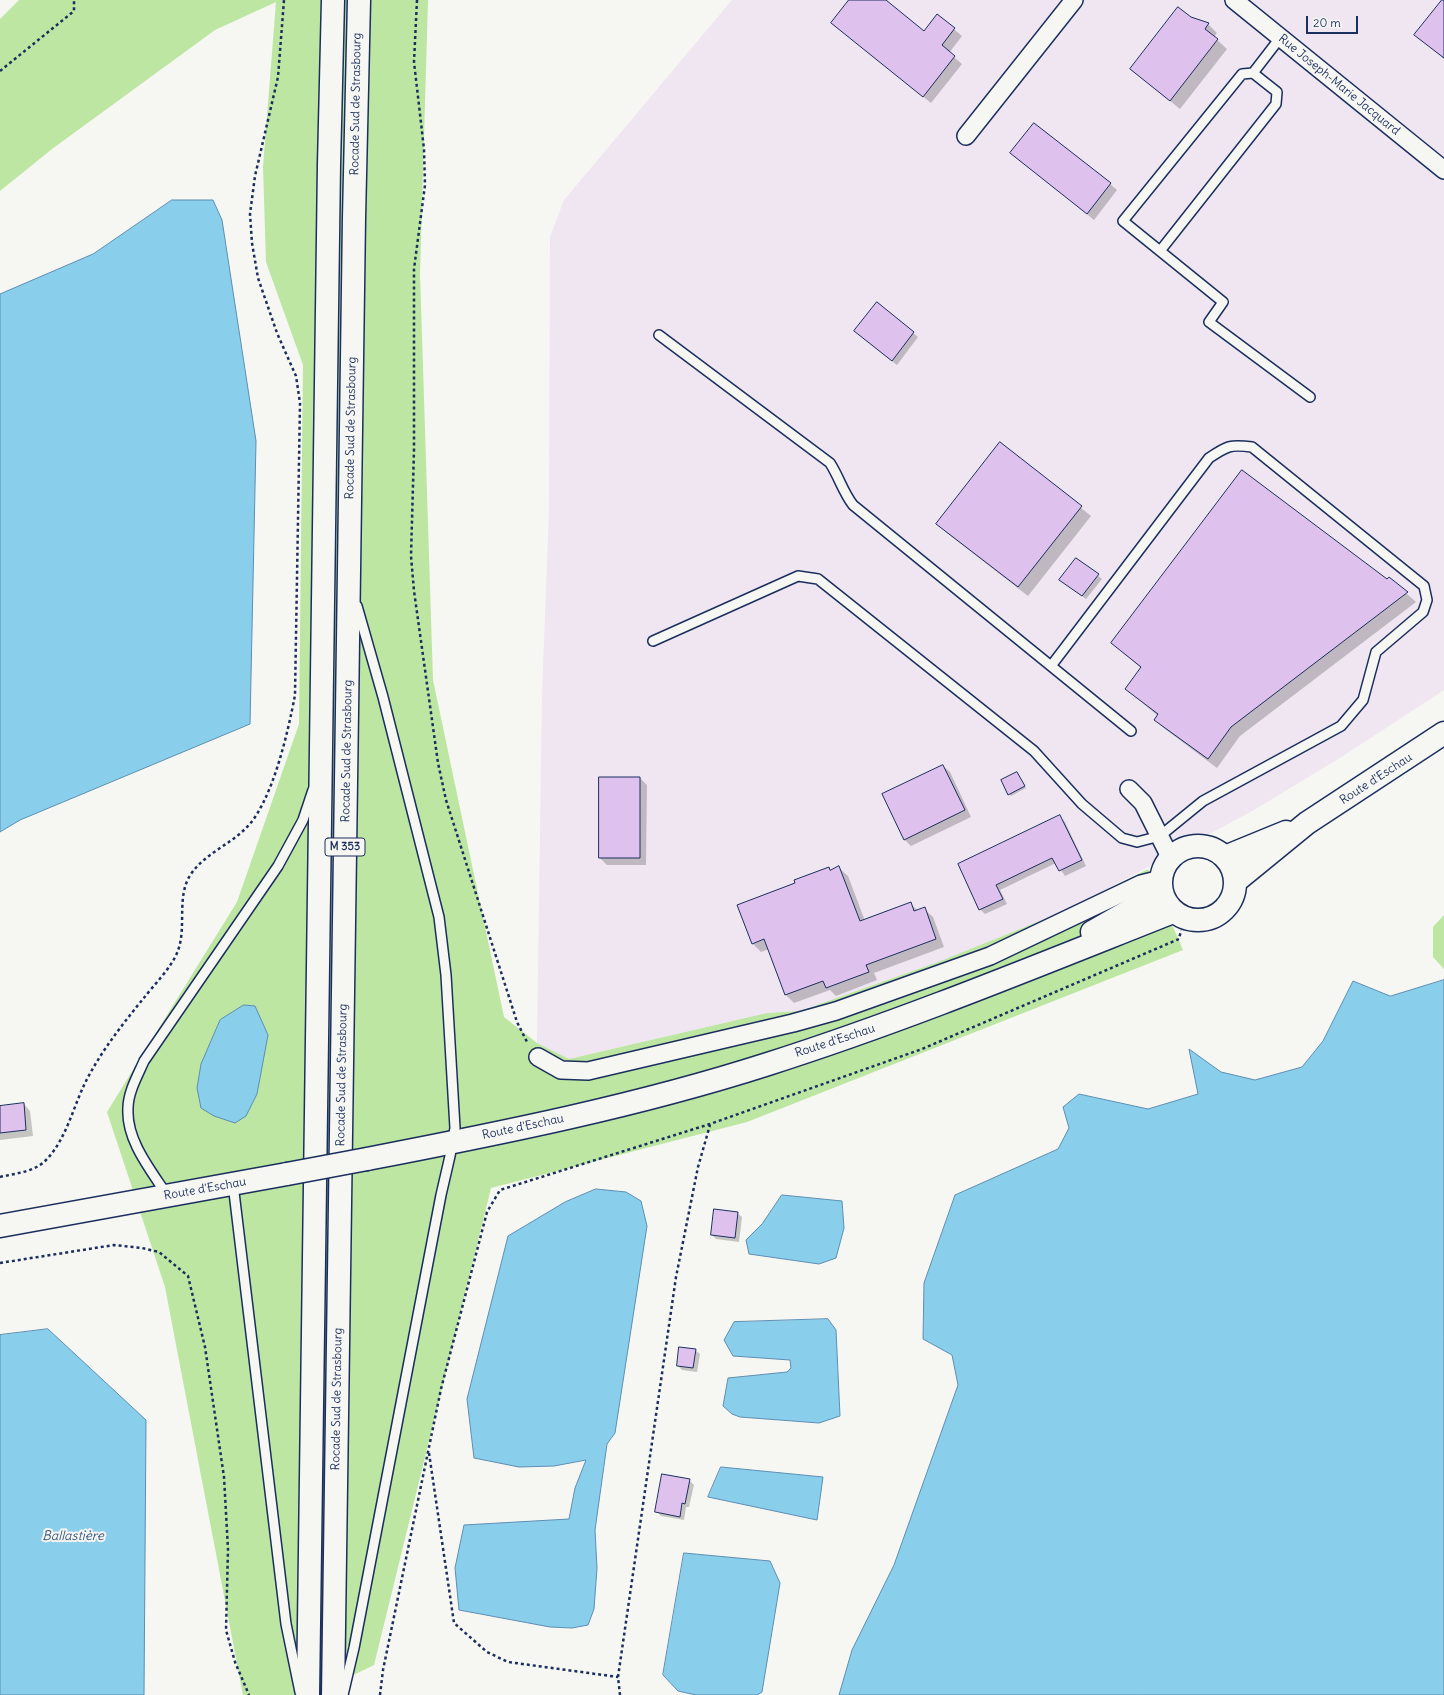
<!DOCTYPE html>
<html>
<head>
<meta charset="utf-8">
<style>
	body { margin:0 }
	#map { position:relative; width:1444px; height:1695px; overflow:hidden; background:#f6f6f2; font-family:Delius,sans-serif }
	canvas { display:block }
	.scale { position:absolute; left:1306px; top:16px; width:52px; height:18px; box-sizing:border-box; border:2px solid #1b2f5e; border-top:0; padding-left:5px; font-size:12px; line-height:14px; white-space:nowrap; color:#1b2f5e; -webkit-text-stroke:3px #f6f6f2; paint-order:stroke }
</style>
</head>
<body>
<div id="map">
<canvas width="1444" height="1695"></canvas>
<div class="scale">20 m</div>
</div>
<script>
const context = document.querySelector('canvas').getContext('2d');
context.lineJoin = 'round';
function fill(path, color) { context.fillStyle = color; context.fill(path, 'evenodd'); }
function stroke(path, color, width, dash) { context.strokeStyle = color; context.lineWidth = width; context.lineCap = dash ? 'butt' : 'round'; context.setLineDash(dash || []); context.stroke(path); }
function drawText(font, color, halo, rows, align = 'center') {
  context.font = font + ' Delius,sans-serif'; context.lineWidth = 4; context.setLineDash([]); context.textBaseline = 'middle'; context.strokeStyle = halo; context.fillStyle = color; for (const [text, x, y, turn = 0] of rows) {
    context.save(); context.translate(x, y); context.rotate((+turn || 0) * Math.PI / 180); context.textAlign = isNaN(turn) ? turn : align; if (halo) context.strokeText(text, 0, 0); context.fillText(text, 0, 0); context.restore();
  }
}
fill(new Path2D(`
	M732,0h712v690l-101,66 -89,54 -182,98 -134,54 -138,49 -33,2 -198,46 -32,-16 5,-347 7,-186 1,-273 14,-37z`), '#efe6f1');
fill(new Path2D(`
	M19,0h409l-8,274 13,406 71,337 33,26 32,16 198,-46 33,-2 138,-49 134,-54 76,-39 35,81 -436,172 -256,66 -117,477 -62,30h-69l-78,-408 -58,-175 130,-210 62,-178 4,-359 -37,-103 -3,-95 13,-165 -61,28 -163,119 -52,42v-172z
	M1444,915v54l-11,-12v-30z`), '#bce6a2');
const water = new Path2D(`
	M172,200h41l9,20 34,221 -6,283 -230,96 -20,12v-538l93,-40z
	M1444,980v715h-605l13,-45 42,-85 64,-180 -6,-30 -29,-16 1,-56 31,-88 103,-46 11,-21 -6,-21 16,-13 69,15 50,-15 -9,-45 32,23 34,8 47,-13 21,-26 30,-60 37,15z
	M244,1005l11,1 13,29 -11,59 -11,22 -11,7 -21,-7 -13,-8 -4,-20 4,-24 19,-44z
	M596,1189l30,3 15,9 6,25 -32,207 -8,11 -12,86 2,38 -3,41 -6,16 -16,3 -22,-1 -91,-17 -4,-42 9,-43 105,-6 6,-31 11,-28 -32,6 -35,1 -45,-9 -7,-59 41,-163 57,-34z
	M782,1195l60,6 2,27 -8,30 -17,6 -70,-10 -3,-14 16,-16z
	M828,1319l8,11 4,86 -21,7 -79,-6 -8,-3 -9,-8 5,-28 59,-6 4,-4 -1,-8 -57,-4 -9,-16 10,-18z
	M48,1329l98,91 -2,275h-144v-360z
	M721,1467l102,10 -6,43 -109,-23z
	M684,1553l86,8 10,22 -18,109 -5,3h-61l-18,-4 -15,-16z`);
fill(water, '#89ceeb');
stroke(water, '#5d8eb3', 1);
fill(new Path2D(`
	M850,0h34l41,32 13,-16 24,20 -13,17 13,11 -31,39 -99,-80z
	M1444,0v59l-28,-24z
	M1191,18l17,6 9,9 -3,4 13,12 -47,60 -49,-40z
	M1012,153l98,31 7,6 -23,30z
	M877,303l41,34 -21,28 -38,-30z
	M1000,443l91,73 -63,80 -81,-63 -9,-9z
	M1077,559l25,20 -16,20 -22,-16z
	M1389,578l27,24 -176,134 -23,32 -52,-39 -10,-10 3,-3 -32,-27 15,-21 -29,-25z
	M943,766l7,6 21,45 -60,29 -7,-7z
	M1017,773l9,15 -15,8 -2,-2z
	M640,778l7,7 -1,80h-39l-7,-7z
	M1060,817l5,5 21,44 -21,10 -9,-13 -56,27 7,14 -22,10 -5,-5 -21,-44z
	M828,868l3,3 8,-3 9,8 17,45 46,-17 7,7 6,-2 9,8 11,30 -70,26 3,7 -41,16 -6,-6 -36,13 -8,-8 -17,-46 -8,3 -8,-8 43,-60z
	M24,1104l6,7 3,25 -33,4v-33z
	M737,1213l5,4 -3,25 -23,-3 -4,-4z
	M695,1350l5,4 -3,18 -15,-2 -4,-4z
	M689,1480l5,5 -5,22h-3l-2,13 -23,-4 -4,-4z`), '#0003');
const building = new Path2D(`
	M849,0h37l38,31 13,-17 18,14 -13,17 13,11 -32,41 -92,-74z
	M1442,0h2v58l-30,-23z
	M1178,7l13,10 18,6 -4,6 13,10 -48,62 -40,-32z
	M1034,123l77,60 -24,31 -77,-61z
	M877,302l37,30 -22,29 -38,-30z
	M1000,442l82,64 -64,81 -82,-63z
	M1242,470l145,109 2,-2 19,15 -177,135 -23,32 -54,-39 4,-6 -33,-25 16,-22 -30,-24z
	M1076,558l23,16 -17,22 -23,-16z
	M943,765l22,45 -61,30 -22,-46z
	M1017,772l8,14 -17,9 -7,-15z
	M599,777h41v81h-41z
	M1060,815l22,45 -23,11 -7,-13 -56,27 7,14 -24,11 -21,-46z
	M839,866l21,55 51,-19 3,9 11,-4 11,32 -70,26 3,7 -43,16 -3,-7 -38,14 -21,-56 -12,5 -15,-39 58,-22 -1,-3 35,-13 1,3z
	M24,1103l2,27 -26,3v-27z
	M714,1209l24,3 -3,26 -24,-3z
	M679,1347l17,2 -3,19 -16,-2z
	M662,1474l28,5 -5,25 -3,-1 -2,14 -25,-5z`);
fill(building, '#dfc1ee');
stroke(building, '#1b2f5e', 1);
const lane = new Path2D(`
	M1280,38l-27,35 -11,1 -119,147 100,81 -14,20 101,75
	M1160,251l116,-147 1,-12 -24,-19
	M659,335l171,128c9,14 13,29 23,42l198,161
	M653,641l145,-65 20,3 216,172 48,53 40,34 15,4 23,-6 43,-35 138,-75 22,-26 13,-48 47,-40 4,-12 -3,-14 -172,-139c-22,-3 -25,-1 -43,11l-158,208 80,65
	M233,1184l53,440 14,68
	M167,1195c-17,-26 -41,-55 -39,-87 0,-16 10,-33 16,-47l134,-195 25,-46 10,-30
	M343,1695l11,-47 87,-453 9,-39 5,-28 -9,-153 -7,-58 -56,-220 -26,-91`);
const street = new Path2D(`
	M1234,0l210,170
	M966,136l108,-136
	M1129,789l14,14 27,54
	M538,1057l23,13 27,1 205,-48 43,-12 154,-55 151,-72 20,-5`);
const secondary = new Path2D(`
	M1161 883a37 37 0 1 1 74 0a37 37 0 1 1-74 0Z
	M1225,857l61,-25
	M1236,881l71,-58 137,-90
	M1092,932l70,-40
	M367,1159c135,-26 270,-53 401,-95 138,-44 271,-99 405,-152
	M0,1226l287,-52`);
const highway = new Path2D(`
	M308,1695l21,-1531 4,-164
	M333,1695l21,-1477 5,-218`);
stroke(lane, '#1b2f5e', 12);
stroke(street, '#1b2f5e', 20);
stroke(secondary, '#1b2f5e', 25);
stroke(highway, '#1b2f5e', 25);
stroke(new Path2D(`
	M417,0l-3,62 10,87 1,36 -11,84v181l-3,106 3,35 24,172 8,37 71,222 11,22
	M0,71l74,-60v-11
	M0,1177c17,-4 35,-5 47,-18 19,-20 26,-51 38,-76 15,-30 36,-57 58,-84 10,-13 28,-31 34,-46 10,-23 0,-51 11,-74 12,-23 40,-33 57,-50 27,-25 43,-97 50,-134l5,-292 -4,-27 -19,-43 -19,-55 -6,-35 -2,-29 5,-38 23,-99 6,-77
	M0,1263l114,-18 28,3 17,4 29,24 17,71 19,130 4,72 -2,81 9,32 14,33
	M429,1453l25,170 33,29 21,10 110,15
	M380,1695l3,-25 58,-281 46,-177 13,-22 210,-66 212,-75 257,-110 2,-9
	M620,1695l-2,-18 58,-400 22,-110 12,-42`), '#1b2f5e', 2.5, [3, 3]);
stroke(lane, '#f6f6f2', 9);
stroke(street, '#f6f6f2', 17);
stroke(secondary, '#f6f6f2', 22);
stroke(highway, '#f6f6f2', 22);
const secondaryBridge = new Path2D(`
	M287,1174l80,-15`);
stroke(secondaryBridge, '#1b2f5e', 25, []);
stroke(secondaryBridge, '#f6f6f2', 22);
for (const [x, y, w] of [
	[345,847,40]
]) { const box = new Path2D(); box.roundRect(x - w / 2, y - 9, w, 18, 3); context.fillStyle = '#f6f6f2'; context.fill(box); stroke(box, '#1b2f5e', 1); }
drawText('bold 11px', '#1b2f5e', null, [
	["M 353",345,847]
]);
drawText('12px', '#1b2f5e', '#f6f6f2', [
	["Rue Joseph-Marie Jacquard",1339,85,39],
	["Rocade Sud de Strasbourg",356,104,-89],
	["Rocade Sud de Strasbourg",351,428,-89],
	["Rocade Sud de Strasbourg",347,751,-89],
	["Route d'Eschau",1376,779,-33],
	["Route d'Eschau",835,1041,-18],
	["Rocade Sud de Strasbourg",342,1075,-89],
	["Route d'Eschau",523,1127,-12],
	["Route d'Eschau",205,1189,-10],
	["Rocade Sud de Strasbourg",337,1399,-89]
]);
drawText('italic 13px', '#365781', '#f6f6f2', [
	["Ballastière",73,1536]
]);
</script>
</body>
</html>
